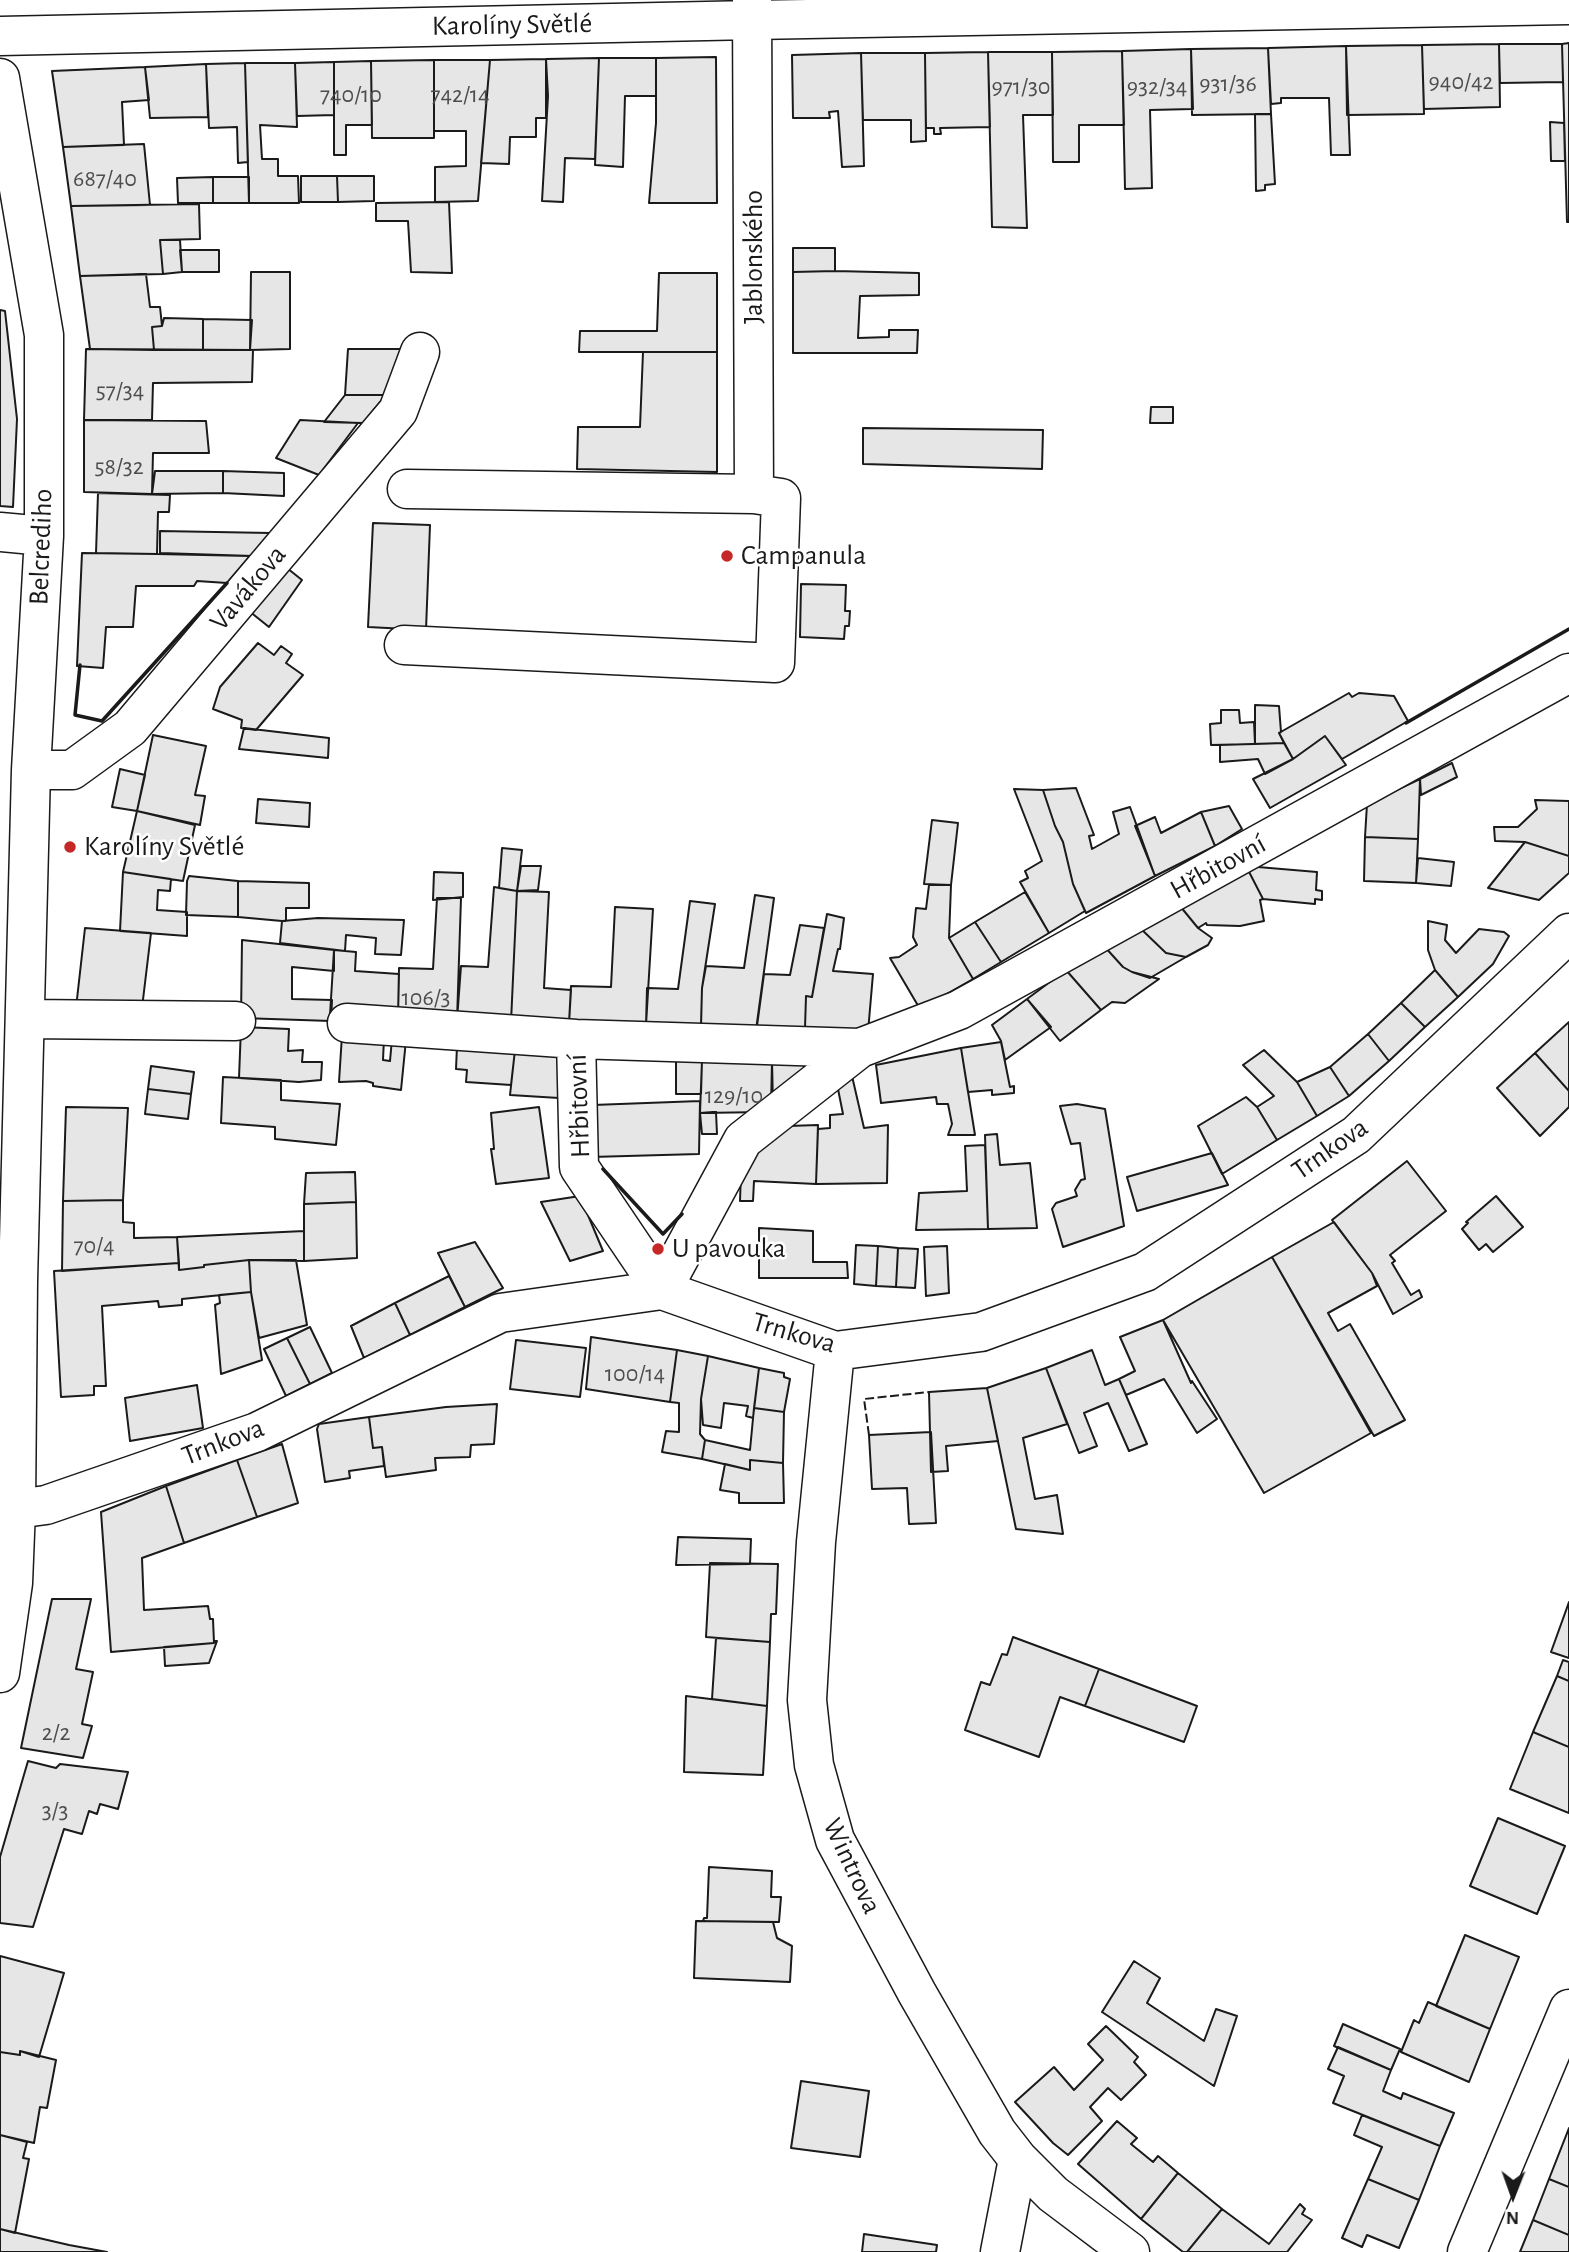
<!DOCTYPE html>
<html>
<head>
<meta charset="utf-8">
<style>
	body { margin:0 }
	#map { position:relative; width:1569px; height:2252px; overflow:hidden; background:#fff; font-family:"Alegreya Sans",sans-serif }
	canvas { display:block }
	.north { position:absolute; left:1478px; top:2161px; width:70px; height:70px; -webkit-text-stroke:5px #fff; paint-order:stroke; rotate:181deg; font-size:19px; font-weight:700; line-height:28px; text-align:center; color:#1a1a1a }
	.north::after { content:''; display:block; margin:auto; width:24px; height:32px; background:#1a1a1a; clip-path:polygon(50% 0,100% 100%,50% 72%,0 100%) }
</style>
</head>
<body>
<div id="map">
<canvas width="1569" height="2252"></canvas>
<div class="north">N</div>
</div>
<script>
const context = document.querySelector('canvas').getContext('2d');
context.lineJoin = 'round';
function fill(path, color) { context.fillStyle = color; context.fill(path, 'evenodd'); }
function stroke(path, color, width, dash) { context.strokeStyle = color; context.lineWidth = width; context.lineCap = dash ? 'butt' : 'round'; context.setLineDash(dash || []); context.stroke(path); }
function drawText(font, color, halo, rows, align = 'center') {
  context.font = font + ' "Alegreya Sans",sans-serif'; context.lineWidth = 5; context.setLineDash([]); context.textBaseline = 'middle'; context.strokeStyle = halo; context.fillStyle = color; for (const [text, x, y, turn = 0] of rows) {
    context.save(); context.translate(x, y); context.rotate((+turn || 0) * Math.PI / 180); context.textAlign = isNaN(turn) ? turn : align; if (halo) context.strokeText(text, 0, 0); context.fillText(text, 0, 0); context.restore();
  }
}
const building = new Path2D(`
	M1569,43v179h-2l-5,-178z
	M1499,44h63l1,38 -63,1z
	M1499,44l1,63 -76,2 -2,-64z
	M1422,45l2,69 -77,1 -1,-69z
	M1346,46l4,109h-19l-2,-57h-48v5l-10,1 -3,-56z
	M1268,48l3,66 -79,1 -1,-66z
	M1191,49l2,60 -43,1 2,78 -27,1 -3,-138z
	M1122,51l2,74h-45v37h-26l-1,-110z
	M988,52l2,75 -50,1 1,6h-7v-6h-8l-1,-75z
	M988,52h64l1,63h-30l4,113 -35,-1z
	M861,53l3,113 -22,1 -4,-56 -9,1 1,6h-37l-1,-63z
	M861,53h64l1,88 -15,1v-22h-48z
	M716,57l1,146h-68l7,-80v-65z
	M599,58l-4,101 -30,-1 -2,44 -21,-1 6,-105 -2,-37z
	M599,58h57v38h-31l-2,71 -28,-2z
	M546,59v59h-10v19h-26l-1,27 -28,-1 9,-103z
	M434,60v78h-62l-1,-77z
	M434,60h56l-12,141 -43,1v-35l31,-1v-35h-32z
	M371,61l1,64h-26v30h-12v-93z
	M334,62v53l-37,1 -2,-53z
	M245,63l3,99 -10,1 -1,-36 -28,1 -3,-64z
	M245,63h50l2,64 -37,-2 2,34h16v17h20l1,27h-50z
	M206,64l2,53 -58,1 -5,-51z
	M145,67l4,33 -27,2 2,43 -61,2 -11,-76z
	M1255,114h16l4,70 -10,1v5l-9,1z
	M1550,122l14,1 1,38h-14z
	M144,144l6,61 -79,1 -8,-59z
	M301,176h36l1,26h-37z
	M337,176h37v25l-36,1z
	M213,177v26h-35l-1,-25z
	M213,177h36v26h3h-39z
	M449,202l3,71 -41,-1 -3,-51h-32v-18z
	M199,204l1,35 -40,1 3,34 -83,2 -9,-70z
	M160,240h20l2,32 -19,2z
	M793,248h42v23l-42,1z
	M180,250h39v22h-37z
	M835,271l84,2v22l-59,1 -2,42 31,-1v-7h29l-1,23h-124v-81z
	M251,272h39v77l-40,1z
	M659,273h58v79h-138l1,-21h77z
	M146,274l4,33h10l2,19 -10,1 2,23 -64,-1 -10,-73z
	M0,310l5,1 12,108 -4,88 -13,-1z
	M164,318l39,1v31h-49l-2,-23 10,-1z
	M203,319l49,1 -2,30h-47z
	M86,349l167,1 -1,32 -99,1 -1,37h-68z
	M348,349h54l-16,46h-41z
	M643,352h74v120l-140,-3 1,-42h62z
	M345,395h41l-23,28 -39,-1z
	M1151,407h22v16h-23z
	M84,420l122,1 3,32h-56l-1,41 -68,-2z
	M300,420l58,3 -39,52 -43,-17z
	M863,428l180,2 -1,39 -179,-5z
	M155,471h68v22l-71,1z
	M223,471l61,2v23l-61,-3z
	M98,493l72,2 -1,17h-11l-1,42 -61,-1z
	M373,523l57,2 -4,105 -58,-3z
	M160,531l111,2 -18,23 -93,-3z
	M82,553l75,1 93,2 -23,27 -30,-2 -3,5h-58l-3,41h-27l-3,41 -26,-2z
	M287,568l15,12 -33,47 -20,-16z
	M801,584l45,1 -1,26h5l-1,15h-4l-1,13 -44,-2z
	M258,643l16,12 7,-9 11,8 -6,9 17,12 -47,55 -15,-2 1,-8 -29,-11 7,-22z
	M1349,693l3,4 7,-4 35,3 14,25 -66,38 -17,-23 -32,23 -14,-26z
	M1255,705l24,1 2,26 -2,1 5,10 -29,1z
	M1221,710h18l1,13 14,-1 1,22 -44,1 -1,-21 11,-1z
	M244,728l85,10 -1,20 -89,-9z
	M153,735l53,11 -11,49 10,1 -5,29 -63,-14z
	M1325,736l21,29 -76,43 -17,-29 40,-20z
	M1284,743l9,16 -28,15 -7,-15 -38,3v-17z
	M1452,763l5,14 -36,18 -1,-16z
	M120,769l25,6 -8,36 -25,-4z
	M1420,779l-2,60 -53,-2 2,-33z
	M1076,788l18,47 -5,1 3,13 27,-15 -6,-22 17,-5 25,69 -69,37 -13,-29 -10,-42 -8,-16 -12,-36z
	M1014,789l29,1 12,36 8,16 10,42 12,27 -36,22 -29,-51 8,-4 -3,-7 17,-10z
	M258,799l52,4 -1,24 -53,-4z
	M1535,800l34,1v55l-44,-14 -30,-1 -1,-14h24l19,-18z
	M1229,806l13,23 -27,17 -14,-34z
	M137,811l58,14 -12,56 -60,-9z
	M1201,812l14,34 -60,30 -20,-50 20,-9 6,16z
	M932,820l26,3 -7,62 -27,-1z
	M1365,837l53,2 -2,44 -52,-2z
	M1525,842l44,14v17l-30,27 -51,-12z
	M502,848l20,2 -5,41 -18,-3z
	M1418,858l36,4 -3,24 -35,-3z
	M521,866h20l-3,24 -21,1z
	M1246,866l71,6 -1,18 6,1v9l-7,-1v5l-52,-5z
	M1246,866l17,33 -3,1 4,21 -24,5 -33,-1 -1,-2 -8,5 -18,-22z
	M123,872l48,7 -1,12 -12,-1 -1,20 30,2v24l-67,-5z
	M434,872l29,1v24l-30,3z
	M189,876l49,5v36l-52,-2 1,-34z
	M238,881l71,2v25h-23v13h-4l-44,-4z
	M929,885h22l-2,53 24,41 -53,30 -30,-51 9,-1 18,-12 -4,-8 3,-29 10,1z
	M494,887l23,4 -6,131 -54,-2 4,-54 27,1z
	M517,891l32,1 -5,96 27,2 -2,34 -58,-2z
	M1025,892l24,41 -48,29 -26,-40z
	M755,895l19,3 -18,132 -55,-6 1,-36 4,-22 38,2z
	M437,898h24l-4,122 -59,-3 1,-49 34,1z
	M690,901l25,3 -13,84 -1,39 -55,-2 1,-37 31,1z
	M1180,906l18,22 14,10 -4,7 -22,12 -20,-4 -27,-26z
	M615,907l38,2 -7,116 -77,-2 2,-37 40,1z
	M827,914l17,4 -4,31h-2l-5,22 40,3 -5,58 -63,-4 1,-32 6,1z
	M318,918l86,2 -3,35 -26,-1 1,-16 -30,-3 -1,16 -65,-8 2,-22z
	M1428,921l19,4 -2,15 11,13 23,-24 25,3 5,4 -16,28 -35,33 -23,-27 -7,-20z
	M975,922l26,40 -28,17 -24,-41z
	M800,925l24,3 -12,69 -6,-1 -1,32 -48,-2 7,-52 26,1z
	M1139,927l27,26 20,4 -36,21 -18,-6 -9,-5 -19,-21z
	M85,928l66,5 -9,75 -61,-3 -4,-6z
	M242,940l92,10v21l-42,-4v32l40,1 -1,21 -90,-3z
	M1104,946l19,21 9,5 27,7 -34,24 -13,-1 -11,8 -35,-40z
	M334,950l22,2 -1,19 44,3 -1,43 -68,-2z
	M1066,970l35,40 -41,31 -33,-42z
	M1435,970l23,27 -33,30 -24,-24z
	M1027,999l24,28 -46,33 -4,-19 -9,-16z
	M1401,1003l24,24 -36,34 -21,-27z
	M1569,1022v69l-34,-38z
	M241,1027l48,2 -1,22 15,-1 -1,12h20l-1,18 -22,2 -60,-4z
	M1368,1034l21,27 -40,35 -19,-29z
	M342,1035l42,3 -1,22 7,1 2,-22 14,1 -5,50 -28,-4v-3l-7,-2 -27,1z
	M1001,1042l9,45 4,-1v7l-22,2v-5l-24,2 -7,-44z
	M457,1046l58,4 -4,35 -45,-3 1,-12 -11,-1z
	M961,1048l14,87h-27l4,-11 -4,-20h-11l-1,-7 -55,6 -5,-38z
	M515,1050l48,3 -4,45 -49,-3z
	M1264,1050l33,32 20,34 -40,24 -20,-33 17,-11 -31,-31z
	M1535,1053l34,38v16l-29,29 -43,-48z
	M676,1058l26,2 -1,34h-25z
	M702,1060l70,1 -1,47 -5,4 -66,1z
	M772,1061h45l-44,44z
	M151,1066l43,6 -3,22 -43,-5z
	M1330,1067l19,29 -32,20 -20,-34z
	M852,1076l12,52 24,-3 -1,58 -71,1 2,-55 12,-1v-13l13,-1 -6,-30z
	M223,1077l58,3v20l59,4 -4,41 -61,-6v-12l-54,-4z
	M148,1089l43,5 -3,25 -43,-5z
	M1246,1097l11,10 20,33 -55,34 -24,-48z
	M700,1101l-1,53 -108,3 2,-52z
	M1077,1104l28,5 19,117 -61,21 -11,-38 4,-6 21,-7 -2,-6 6,-10 4,-1 -5,-36 -9,1 -11,-38z
	M66,1107l62,1 -5,92 -60,1z
	M539,1107l10,71 -53,6 -5,-35h3l-3,-36z
	M716,1112l1,22h-15l-2,-21z
	M783,1120l5,6 30,-1 -2,59 -62,-3 -1,20h-13l1,-29z
	M997,1134l3,31 30,-2 7,65 -49,1 -3,-94z
	M985,1145l3,84 -72,1 3,-37 48,-2 -2,-45z
	M1212,1153l16,32 -91,26 -10,-34z
	M1407,1161l39,50 -56,44 5,6 -3,2 19,32 8,-5 3,7 -29,17 -21,-41 -40,-53z
	M355,1172l1,30 -52,2 2,-31z
	M580,1196l23,55 -33,10 -29,-59z
	M1496,1196l27,31 -30,25 -7,-8 -7,6 -17,-21 6,-6 -2,-1z
	M123,1200v22l11,1v15l43,-1 2,26 -117,8 1,-70z
	M356,1202l1,56 -53,3v-57z
	M1334,1222l38,51 5,13 -49,27 10,18 12,-7 55,96 -31,16 -102,-179z
	M759,1228l54,3v31h34l1,16h-89z
	M304,1231v30l-55,-1 -45,5v2l-25,3 -2,-33z
	M475,1242l28,46 -38,19 -27,-54z
	M856,1245l22,1 -2,40 -22,-2z
	M878,1246l20,2 -2,39 -20,-1z
	M947,1246l2,47 -23,3 -2,-49z
	M898,1248l20,1 -3,39 -19,-1z
	M1272,1257l99,176 -107,60 -101,-173z
	M249,1260l2,32 -69,7v6l-23,2 -1,-6 -56,5 4,80h-12v9l-33,2 -7,-126 125,-8v7l25,-3v-2z
	M249,1260h47l11,65 -48,13 -8,-46z
	M449,1276l16,31 -55,28 -15,-32z
	M251,1292l11,68 -41,14 -6,-69 5,-2 -1,-8z
	M395,1303l15,32 -46,23 -13,-32z
	M1163,1320l28,63 1,-2 25,38 -20,14 -33,-54 -38,16 -7,-16 16,-8 -15,-34z
	M310,1327l22,46 -22,11 -23,-46z
	M591,1337l86,13 -7,52 -84,-13z
	M287,1338l23,46 -24,12 -22,-47z
	M516,1340l70,8 -6,49 -70,-8z
	M677,1350l31,6 -7,43 -1,35 5,6 -3,19 -40,-7 4,-21 13,1v-29l-9,-1z
	M1092,1350l13,35 14,-6 28,65 -18,7 -21,-48 -24,10 13,33 -18,7 -33,-85z
	M708,1356l51,12 -6,50 -7,-2 2,-10 -24,-3 -3,25 -18,-3 -2,-26z
	M759,1368l25,5v4l6,2 -6,33 -30,-4z
	M1046,1368l21,56 -44,14 12,61 22,-4 6,39 -47,-5 -29,-141z
	M197,1385l6,43 -73,13 -5,-43z
	M987,1388l11,53 -52,5 2,25 -17,1 -2,-80z
	M497,1404l-3,40 -23,1 -1,12 -35,1 1,12 -50,7 -4,-30 -9,1 -4,-31 77,-10z
	M754,1408l30,4 -1,51 -33,-3v10l-48,-11 3,-19 45,10z
	M369,1417l4,31 9,-1 2,19 -35,5 1,7 -25,4 -8,-53 2,-5z
	M931,1432l5,91 -27,1 -2,-36 -35,1 -3,-54z
	M282,1444l16,59 -41,14 -20,-57z
	M237,1460l20,57 -73,26 -18,-57z
	M750,1460l33,3 1,40h-45v-10l-19,-3 5,-26 25,6z
	M166,1486l18,57 -42,15 2,52 64,-4 2,13h3l1,24 -103,9 -10,-140z
	M678,1537l73,2 -1,25 -74,1z
	M710,1563l68,1 -2,50h-5l-1,28 -64,-5z
	M52,1599h39l-15,70 17,3 -11,52 10,2 -9,32 -62,-10z
	M1569,1602v56l-18,-6z
	M1013,1637l86,32 -14,37 -25,-9 -21,60 -74,-27 16,-48 9,3 12,-31 5,1z
	M716,1638l54,4 -3,64 -55,-7z
	M215,1641h2l-8,22 -44,3 -1,-19 50,-4z
	M1563,1660l6,2v19l-12,-5z
	M1099,1669l98,37 -13,36 -99,-36z
	M1557,1676l12,5v66l-36,-15z
	M686,1696l81,10 -4,69 -79,-3z
	M1533,1732l36,15v66l-59,-24z
	M28,1761l28,7 4,-4 68,8 -10,37 -18,-5 -3,10 -8,-3 -7,23 -18,-5 -31,98 -33,-4v-66z
	M1498,1818l67,28 -28,68 -67,-28z
	M709,1867l63,4 -1,26h10l-2,25 -76,-1 1,-3h3z
	M696,1921l77,1 4,16 15,8 -2,36 -96,-4z
	M1465,1935l54,22 -29,72 -54,-23z
	M0,1956l64,17 -25,84 -19,-6v4l-20,-3z
	M1134,1961l26,17 -13,25 57,38 12,-32 21,7 -23,70 -112,-74z
	M1428,2002l62,27 -21,53 -68,-30 13,-32 5,3z
	M1343,2024l57,25 -9,21 -57,-24z
	M1106,2026l32,31 -4,5 12,13 -25,25 -13,-12 -18,19 12,14 -34,34 -15,-12 -38,-41 39,-35 20,23 29,-30 -15,-16z
	M1338,2047l53,23 -8,21 18,8 2,-6 51,20 -14,33 -107,-43 11,-27 -16,-7z
	M20,2051l36,9 -9,48 -7,-1 -6,36 -34,-8v-83l20,3z
	M801,2081l68,10 -9,66 -69,-9z
	M1362,2115l78,31 -21,54 -51,-21 14,-32 -28,-12z
	M1117,2121l20,17 -6,6 22,18 5,-6 20,17 -37,46 -63,-55z
	M1569,2128v59l-20,-8z
	M0,2135l27,7 -4,16 6,1 -14,74 -15,-4z
	M1178,2173l44,36 -35,43h-4l-42,-33z
	M1368,2179l51,21 -20,48 -32,-13 -5,12 -20,-9z
	M1549,2179l20,8v48l-36,-15z
	M1300,2204l5,5 -3,5 10,6 -25,32h-100l35,-43 47,35z
	M1533,2220l36,15v17h-49z
	M0,2229l69,16 38,7h-107z
	M864,2234l73,11 -1,7h-74z`);
fill(building, '#e6e6e6');
stroke(building, '#1a1a1a', 2);
const minor = new Path2D(`
	M752,0l2,494
	M0,36l753,-16 816,-15
	M0,78l44,257v201l-13,234 -13,511 -2,228 -3,74 -13,90
	M0,532l44,4
	M404,645l371,18 6,-165 -27,-4 -347,-5
	M31,770h41l58,-42 268,-317 22,-59
	M26,1019l210,2
	M347,1023l229,16 284,9 99,-38 610,-337
	M576,1039l3,128 83,123 81,-150 117,-92
	M835,1351l-19,191 -9,158 7,65 21,75 82,153 80,139 21,27 35,35 77,58
	M16,1509l30,-4 211,-73 243,-119 162,-23 173,61 146,-19 164,-60 211,-137 213,-202
	M1000,2252l18,-93
	M1467,2252l102,-243`);
stroke(minor, '#1a1a1a', 41);
stroke(minor, '#fff', 38);
stroke(new Path2D(`
	M869,1435l-5,-36 65,-7`), '#1a1a1a', 2, [9, 3.5]);
stroke(new Path2D(`
	M80,665l-5,50 27,6 125,-138
	M1406,723l163,-94
	M603,1169l60,65 19,-20`), '#1a1a1a', 3.5);
for (const [x, y, r, color] of [
	[727,556,7,"#c62828"],
	[70,847,7,"#c62828"],
	[658,1249,7,"#c62828"]
]) { const dot = new Path2D(); dot.arc(x, y, r, 0, 2 * Math.PI); context.fillStyle = color; context.fill(dot); stroke(dot, '#fff', 2.5); }
drawText('24px', '#4d4d4d', null, [
	["940/42",1461,82],
	["931/36",1228,84],
	["971/30",1021,87],
	["932/34",1157,87],
	["740/10",351,95],
	["742/14",460,95],
	["687/40",105,179],
	["57/34",120,391],
	["58/32",119,467],
	["106/3",426,998],
	["129/10",734,1096],
	["70/4",94,1246],
	["100/14",635,1374],
	["2/2",56,1733],
	["3/3",55,1811]
]);
drawText('28px', '#1a1a1a', '#fff', [
	["Karolíny Světlé",512,25,-1],
	["Jablonského",754,257,-90],
	["Belcrediho",41,547,-88],
	["Vavákova",248,588,-50],
	["Hřbitovní",1218,867,-29],
	["Hřbitovní",579,1106,-92],
	["Trnkova",1330,1149,-35],
	["Trnkova",794,1333,16],
	["Trnkova",223,1442,-21],
	["Wintrova",852,1866,65]
]);
drawText('28px', '#1a1a1a', '#fff', [
	["Campanula",741,556],
	["Karolíny Světlé",84,847],
	["U pavouka",672,1249]
], 'left');
</script>
</body>
</html>
